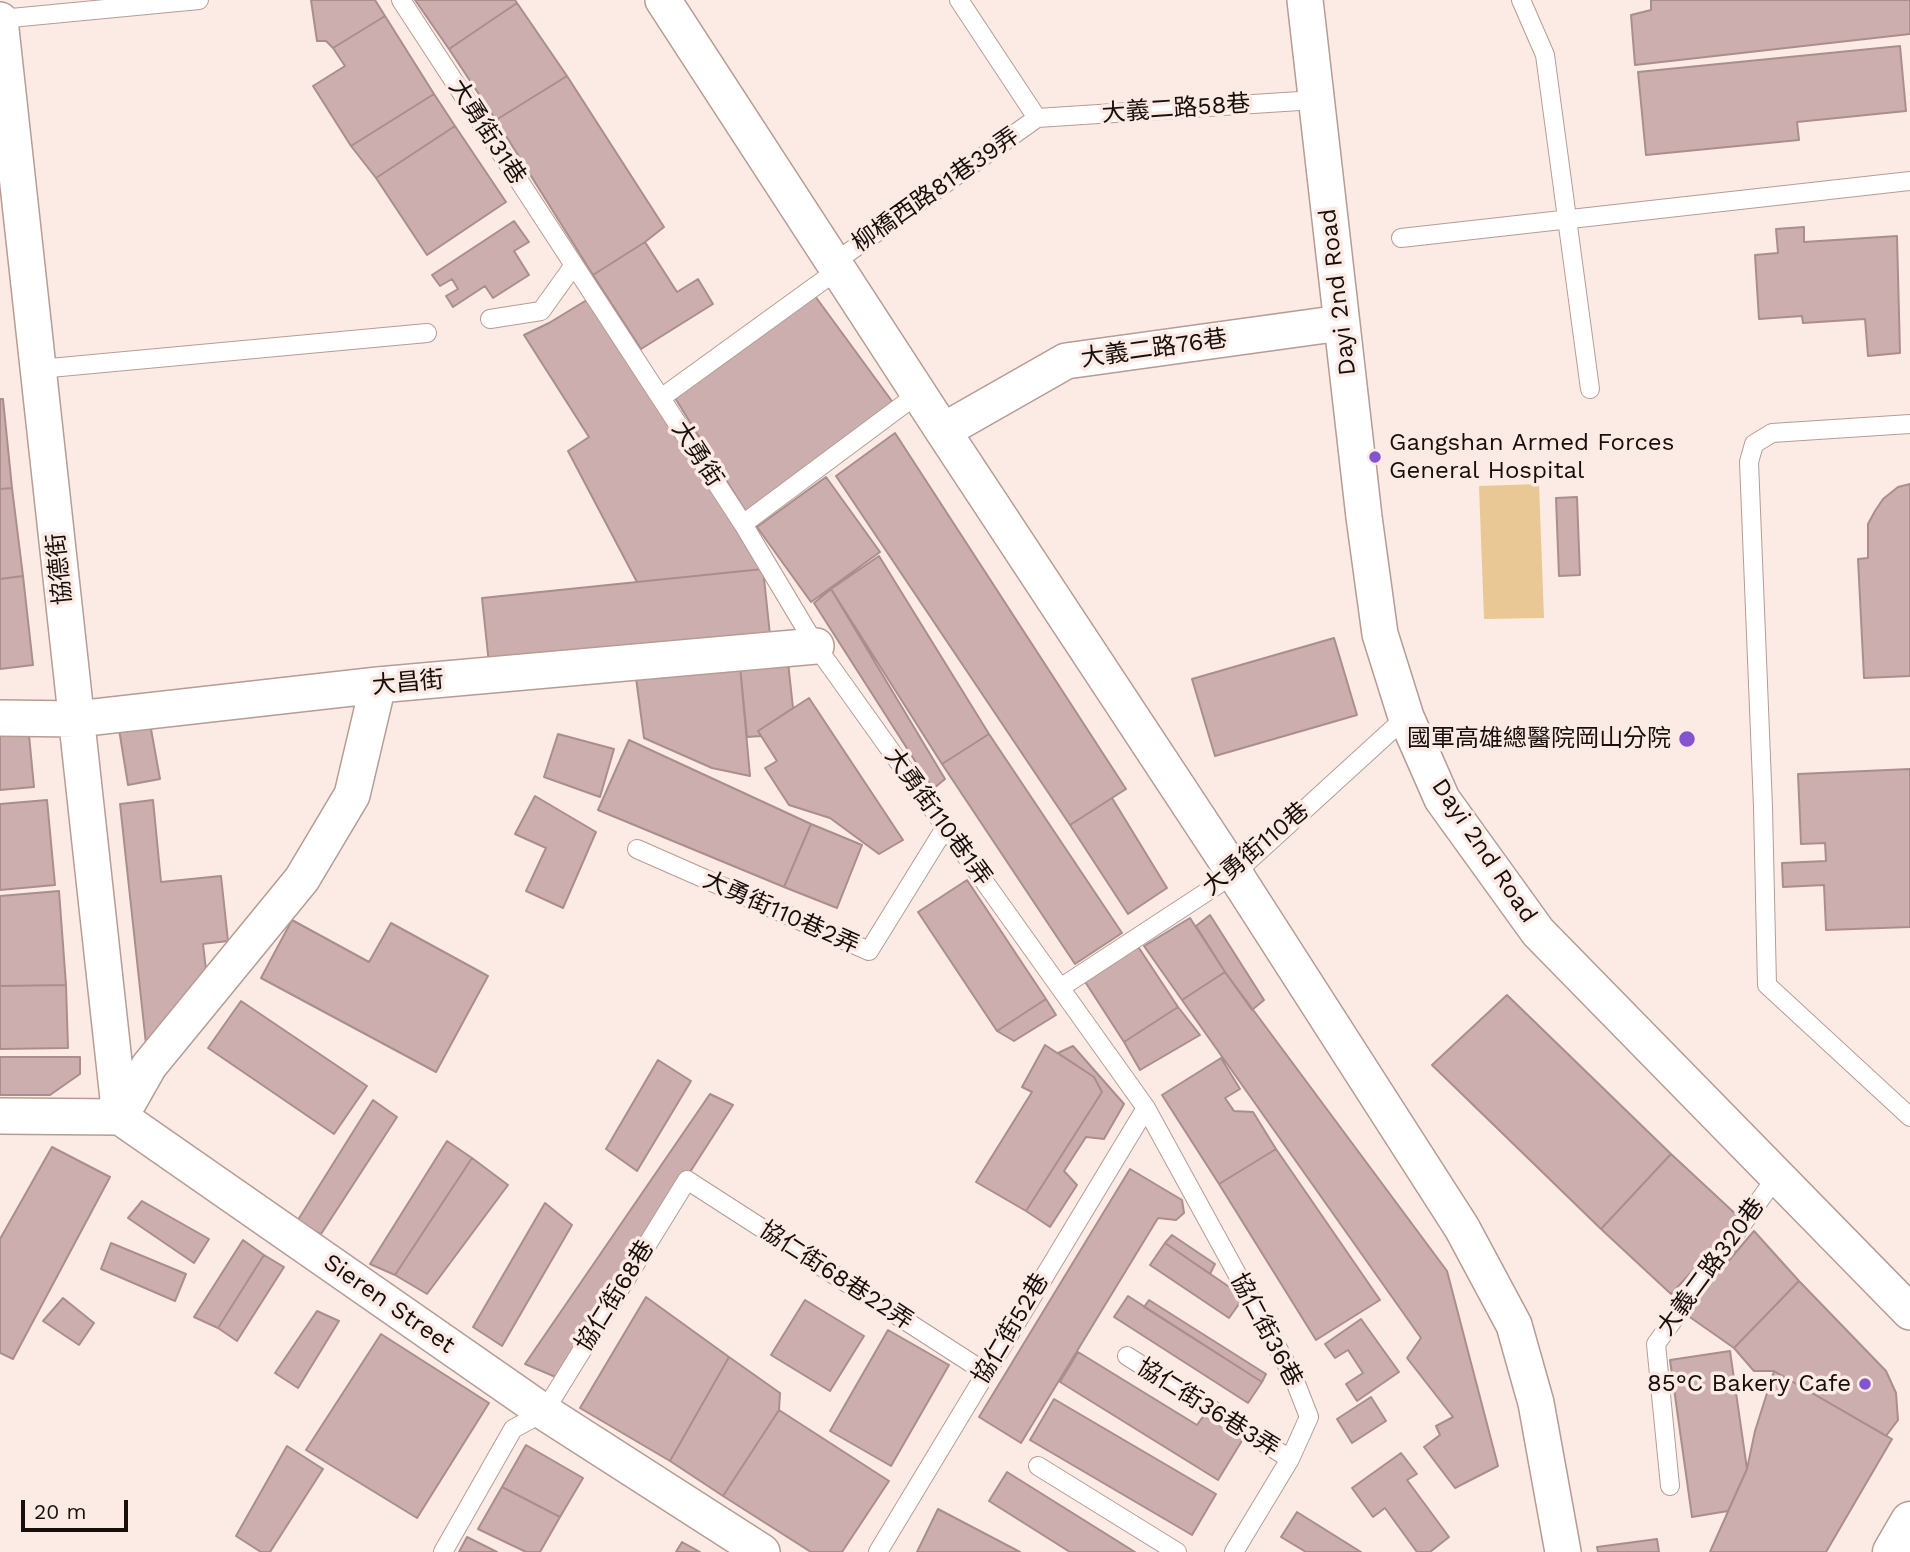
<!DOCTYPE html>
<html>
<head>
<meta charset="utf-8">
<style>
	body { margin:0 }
	#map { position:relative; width:1910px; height:1552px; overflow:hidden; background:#fcebe5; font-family:"Work Sans",sans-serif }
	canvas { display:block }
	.scale { position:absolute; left:21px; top:1500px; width:107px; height:32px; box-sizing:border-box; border:4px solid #180f0c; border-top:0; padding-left:9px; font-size:21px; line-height:24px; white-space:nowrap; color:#180f0c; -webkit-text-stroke:5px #fcebe5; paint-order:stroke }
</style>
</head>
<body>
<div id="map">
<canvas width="1910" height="1552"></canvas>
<div class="scale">20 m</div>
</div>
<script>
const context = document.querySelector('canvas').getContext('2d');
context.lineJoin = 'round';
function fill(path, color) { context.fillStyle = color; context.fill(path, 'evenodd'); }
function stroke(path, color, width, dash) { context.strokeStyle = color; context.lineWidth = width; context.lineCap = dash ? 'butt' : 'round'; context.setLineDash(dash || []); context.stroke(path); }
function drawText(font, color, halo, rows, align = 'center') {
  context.font = font + ' "Work Sans","Noto Sans TC",sans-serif'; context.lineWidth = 7; context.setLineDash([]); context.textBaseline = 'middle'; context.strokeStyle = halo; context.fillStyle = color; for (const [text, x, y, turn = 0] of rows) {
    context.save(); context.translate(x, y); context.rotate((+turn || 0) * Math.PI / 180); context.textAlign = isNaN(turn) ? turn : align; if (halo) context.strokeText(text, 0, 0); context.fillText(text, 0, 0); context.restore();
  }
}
fill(new Path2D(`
	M1539,484l5,134 -60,1 -5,-133z`), '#eac895');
const building = new Path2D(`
	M311,0h64l10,16 -52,32 -7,-7h-9z
	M415,0h100l2,3 -68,46z
	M1651,0h259v34l-275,31 -4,-50 20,-5z
	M517,3l50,73 -71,44 -47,-71z
	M385,16l49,78 -83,52 -38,-60 32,-20 -12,-18z
	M1900,46l6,65 -109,11 2,18 -153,15 -8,-83z
	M567,76l97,151 -19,15 -52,33 -97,-155z
	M434,94l21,32 -79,52 -25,-32z
	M455,126l51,76 -79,53 -51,-77z
	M514,221l15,21 -15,9 15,24 -36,23 -8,-12 -32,21 -7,-11 12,-7 -6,-10 -12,7 -8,-11z
	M1804,227v15l93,-6 3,117 -32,3 -3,-37 -62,4 -1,-7 -43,3 -4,-64 23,-2 -2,-24z
	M645,242l32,50 21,-13 15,25 -72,45 -48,-74z
	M815,296l79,108 -148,108 -71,-114z
	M590,298l173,271 -126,13 -69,-131 21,-14 -65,-102 25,-12z
	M0,399h3l9,89 -12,1z
	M895,433l231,356 -56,36 -234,-349z
	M826,477l54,75 -69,50 -54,-75z
	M1910,484v192l-46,2 -6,-119 10,-1v-34l7,-13 8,-12 15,-12z
	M12,488l11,88 -23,3v-90z
	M1577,497l3,78 -21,1 -3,-78z
	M879,556l110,178 -47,30 -111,-175z
	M763,569l7,66 -281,29 -7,-66z
	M23,576l10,89 -33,4v-90z
	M831,589l114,190 -12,10 -119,-186z
	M1334,638l23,77 -142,41 -23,-77z
	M788,662l5,46 -35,23 3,5 -14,1 -7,-71z
	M740,666l10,110 -38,-8 -68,-30 -8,-60z
	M809,698l94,142 -24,14 -49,-36 -41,-13 -24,-37 12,-7 -19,-30z
	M149,718l11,61 -32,6 -10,-62z
	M0,725l29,10 5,52 -34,3z
	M558,734l56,15 -14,48 -56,-20z
	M989,734l133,199 -47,31 -133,-200z
	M629,740l182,84 -27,63 -186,-77z
	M1910,769v158l-84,3 -2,-45 -41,2 -1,-24 44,-2 -1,-18 -24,1 -3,-70z
	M535,796l61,36 -33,76 -37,-17 20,-43 -31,-14z
	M1112,798l55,90 -39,26 -58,-89z
	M47,800l8,85 -55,5v-86z
	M153,800l8,82 60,-6 7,65 -25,3 5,43 -62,57 -26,-240z
	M811,824l51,21 -25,63 -53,-21z
	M967,880l79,119 -49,32 -79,-119z
	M59,891l7,94 -66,1v-90z
	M1210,915l54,85 -12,10 -27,-38 -29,-46z
	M1190,918l35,54 -43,28 -38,-54z
	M292,920l77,42 22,-39 97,53 -52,96 -175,-94z
	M1135,942l43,65 -54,35 -42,-65z
	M1225,972l222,299 51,195 -43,22 -31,-41 16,-12 -4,-9 17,-9 -46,-59 14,-20 -239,-338z
	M66,985l2,63 -68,1v-63z
	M1507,995l164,159 -70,75 -169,-164z
	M1046,999l10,16 -42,26 -17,-10z
	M241,1001l126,85 -33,48 -126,-86z
	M1178,1007l22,28 -60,35 -16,-28z
	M1045,1045l49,32 8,15 -76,119 -50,-29 56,-90 -10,-5z
	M1073,1046l51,58 -20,35 -18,-2 -22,34 13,14 -27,42 -24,-16 76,-119 -8,-15 -36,-24z
	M0,1057h80v17l-30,21h-50z
	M1221,1058l19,31 -15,9 9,13 19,1 23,37 -57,35 -57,-89z
	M658,1060l33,21 -54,90 -31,-22z
	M710,1094l23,11 -175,273 -33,-14z
	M373,1100l24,17 -76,117 -25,-11z
	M447,1141l25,17 -77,117 -25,-11z
	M52,1147l58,30 -97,182 -13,-6v-114z
	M1276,1149l104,151 -64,40 -97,-156z
	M1671,1154l70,65 -70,75 -70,-65z
	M472,1158l36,27 -81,109 -32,-19z
	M1130,1169l52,31 2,13 -8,7 -18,-2 -137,225 -42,-26z
	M142,1201l67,38 -15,24 -66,-45z
	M545,1203l27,22 -70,121 -29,-19z
	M1754,1231l45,50 -65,67 -50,-35z
	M1172,1235l43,29 -5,10 -45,-31z
	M243,1240l21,15 -46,73 -24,-11z
	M111,1243l75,31 -11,27 -74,-32z
	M1165,1243l79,54 -15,21 -79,-53z
	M264,1255l20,12 -47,74 -19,-13z
	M1799,1281l87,90 10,22 2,27 -12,16 -112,-65h-20l-20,-23z
	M1128,1296l134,86 -14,21 -134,-86z
	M646,1297l83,60 -59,104 -90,-53z
	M63,1298l31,25 -15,22 -36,-24z
	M805,1300l59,36 -34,55 -59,-36z
	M1149,1300l117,74 -4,8 -118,-75z
	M317,1311l22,10 -41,67 -23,-15z
	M1361,1319l38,53 -42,29 -11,-17 17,-11 -15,-23 -13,8 -10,-14z
	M888,1330l61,35 -58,101 -61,-35z
	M381,1334l108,69 -72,115 -111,-68z
	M1730,1351l17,118 -19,42 -36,6 -22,-157z
	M1078,1352l119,73 7,-10 39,24 -25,41 -158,-98z
	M729,1357l51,36 -1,17 -56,86 -53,-35z
	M1774,1371l118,68 -66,113h-116l37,-83 8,-38z
	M1371,1397l15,24 -34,22 -15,-24z
	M1054,1399l162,95 -24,41 -162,-95z
	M779,1410l110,71 -47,71h-31l-88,-56z
	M526,1445l57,33 -23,39 -58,-30z
	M287,1446l36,23 -53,83h-9l-25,-16z
	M1401,1453l16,21 -10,6 42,57 -19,15h-13l-32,-44 -12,9 -21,-29z
	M1007,1472l128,80h-65l-81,-51z
	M502,1487l58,30 -20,35h-14l-48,-23z
	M938,1509l82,43h-103z
	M1297,1512l64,40h-55l-25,-15z
	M467,1537l30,15h-38z
	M1657,1539l2,13h-61l-1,-5z
	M682,1542l18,10h-24z`);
fill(building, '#cbaead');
stroke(building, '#aa8e8e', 2);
const lane = new Path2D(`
	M401,0l342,524 73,122 330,462 147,268 16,41 -19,42 -56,93
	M959,0l78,118
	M1521,0l24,55 45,334
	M0,19l199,-19
	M1037,118l278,-18
	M1401,238l509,-57
	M835,262l202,-144
	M490,319l51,-8 33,-46
	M39,369l388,-36
	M661,398l178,-129
	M1910,424l-138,9 -18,11 -5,18 14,345 4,178 143,132
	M743,524l176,-131
	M637,849l232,102 76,-123
	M1060,988l174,-114 172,-157
	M1127,1356l163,103
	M1038,1466l139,86
	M1670,1486l-14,-142 121,-168
	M443,1552l70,-123 31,-17 143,-232 298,192
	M878,1552l268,-444`);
const street = new Path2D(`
	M663,0l280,431 290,440 229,357 52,97 22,78 27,149
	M1305,0l59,517 16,117 26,83 36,82 96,133 372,380
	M0,20l120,1097
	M943,431l123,-70 275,-38
	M0,718l77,1 301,-34 438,-39
	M0,1116l120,1 424,295 218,140
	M120,1117l29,-51 153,-187 50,-84 26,-110`);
const primary = new Path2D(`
	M1892,1552l18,-31`);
stroke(lane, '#b69c93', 20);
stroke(street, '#b69c93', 38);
stroke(primary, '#b69c93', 41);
stroke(lane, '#fff', 18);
stroke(street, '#fff', 35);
stroke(primary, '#fff', 38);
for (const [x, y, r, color] of [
	[1375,457,7,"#8354cd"],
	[1687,739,9,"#8354cd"],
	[1865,1384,7,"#8354cd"]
]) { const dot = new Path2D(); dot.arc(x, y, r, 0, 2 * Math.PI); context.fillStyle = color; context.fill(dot); stroke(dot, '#fcebe5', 2.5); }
drawText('24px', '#180f0c', '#fcebe5', [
	["大義二路58巷",1176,109,-4],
	["大勇街31巷",487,132,57],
	["柳橋西路81巷39弄",936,190,-35],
	["Dayi 2nd Road",1338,292,-97],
	["大義二路76巷",1154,349,-8],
	["大勇街",697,454,57],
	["協德街",60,569,-96],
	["大昌街",408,683,-5],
	["大勇街110巷1弄",938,817,54],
	["大勇街110巷",1256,849,-40],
	["Dayi 2nd Road",1484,851,56],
	["大勇街110巷2弄",781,913,24],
	["大義二路320巷",1711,1267,-54],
	["協仁街68巷22弄",836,1276,33],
	["協仁街68巷",615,1296,-58],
	["Sieren Street",389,1304,35],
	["協仁街52巷",1011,1329,-59],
	["協仁街36巷",1266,1330,62],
	["協仁街36巷3弄",1208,1408,32]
]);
drawText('24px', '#180f0c', '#fcebe5', [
	["Gangshan Armed Forces",1389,443,"left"],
	["General Hospital",1389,471,"left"],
	["國軍高雄總醫院岡山分院",1671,739],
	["85°C Bakery Cafe",1851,1384]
], 'right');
</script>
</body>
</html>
